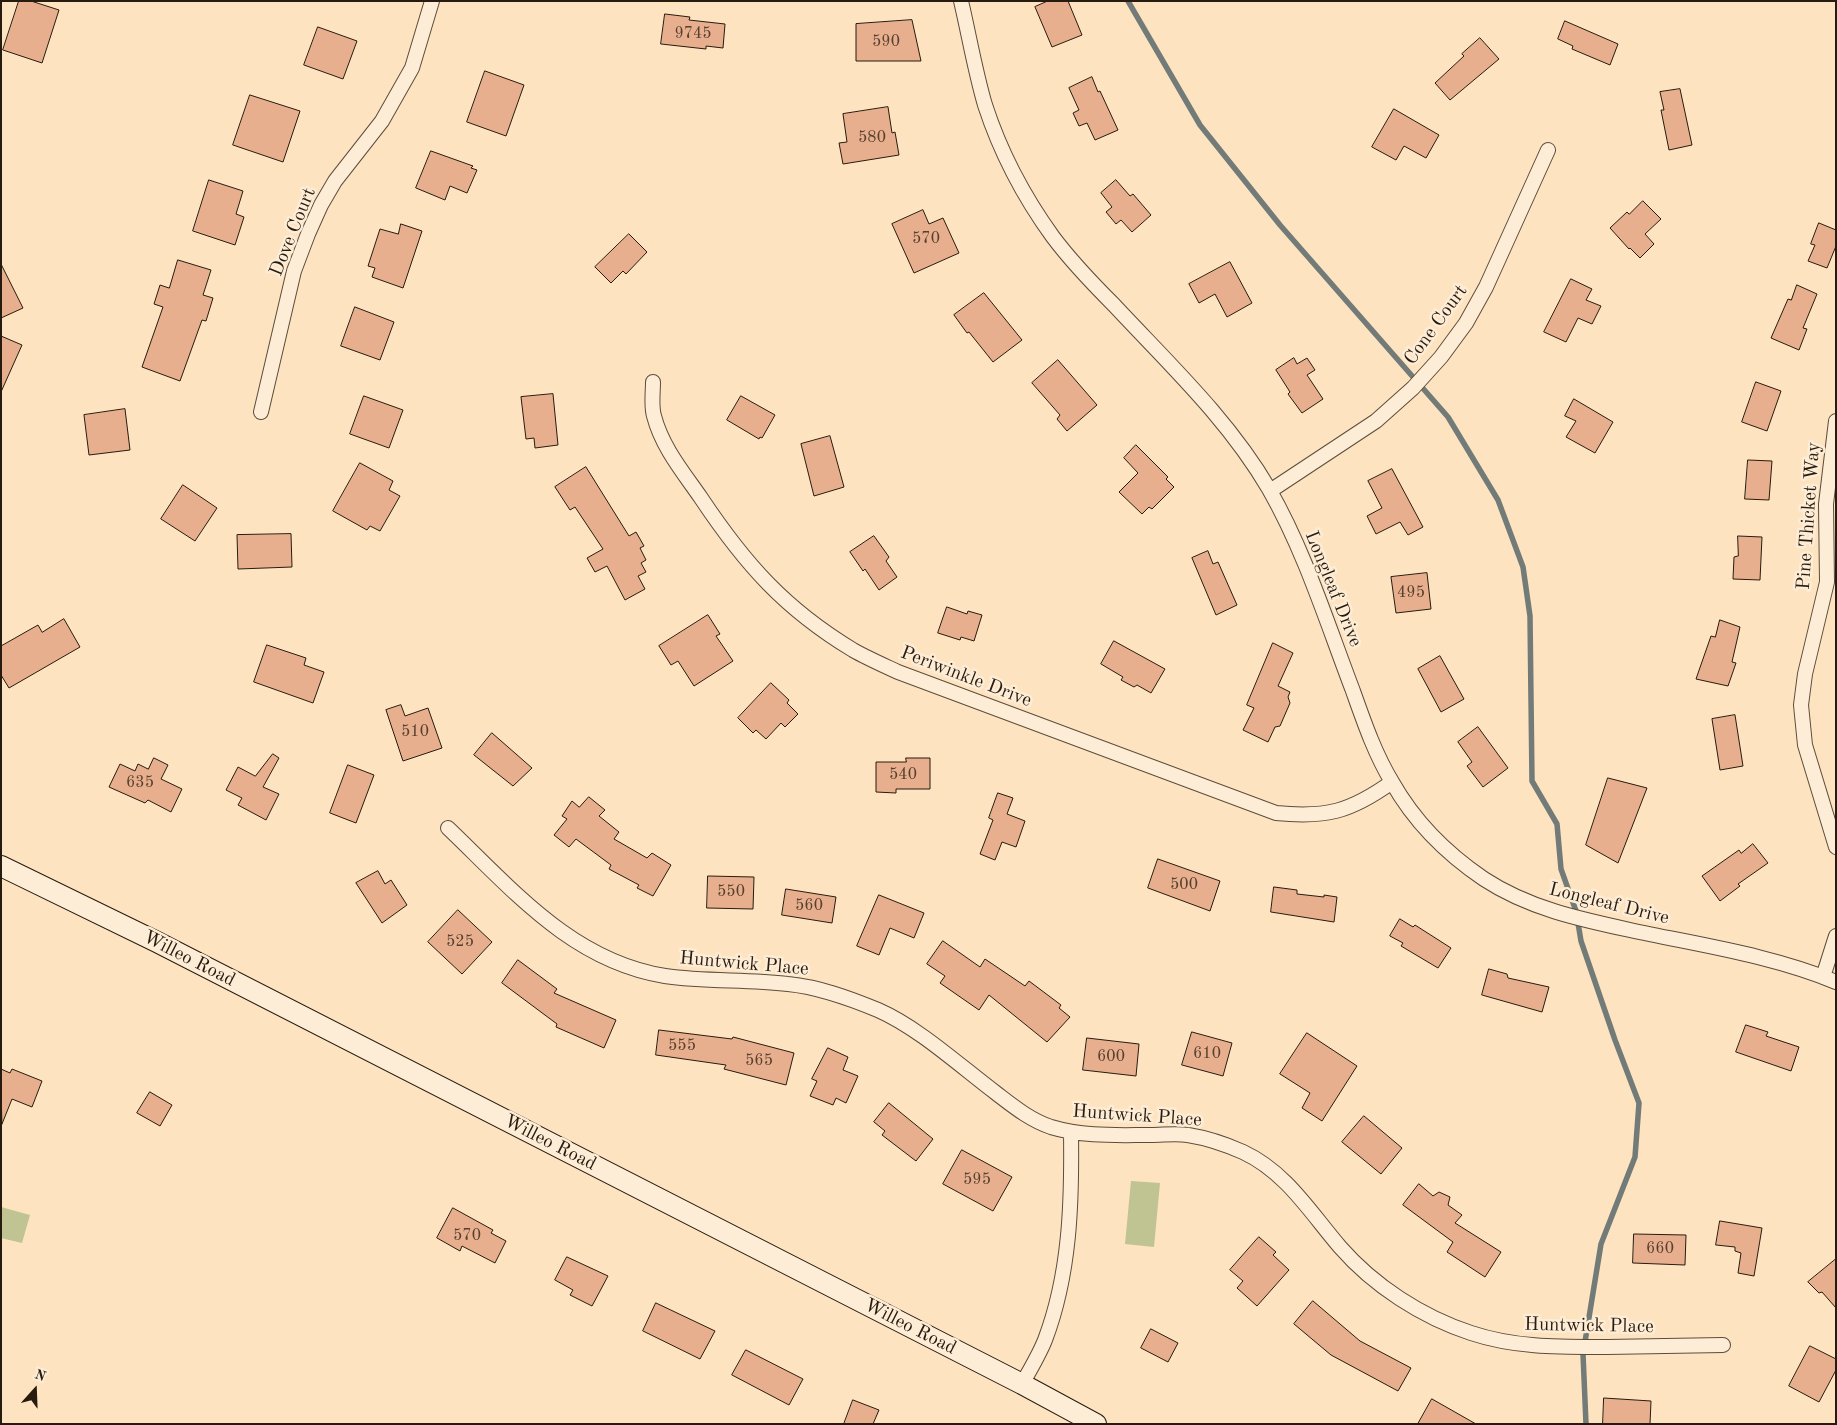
<!DOCTYPE html>
<html>
<head>
<meta charset="utf-8">
<style>
	body { margin:0 }
	#map { position:relative; width:1837px; height:1425px; overflow:hidden; background:#fde3c0; font-family:"Old Standard TT",serif }
	canvas { display:block }
	.frame { position:absolute; inset:0; border:2px solid #271b0f; pointer-events:none }
	.north { position:absolute; left:10px; top:1365px; width:50px; height:50px; -webkit-text-stroke:4px #feedd6; paint-order:stroke; rotate:20deg; font-size:14px; font-weight:700; line-height:20px; text-align:center; color:#271b0f }
	.north::after { content:''; display:block; margin:auto; width:18px; height:22px; background:#271b0f; clip-path:polygon(50% 0,100% 100%,50% 72%,0 100%) }
</style>
</head>
<body>
<div id="map">
<canvas width="1837" height="1425"></canvas>
<div class="frame"></div>
<div class="north">N</div>
</div>
<script>
const context = document.querySelector('canvas').getContext('2d');
context.lineJoin = 'round';
function fill(path, color) { context.fillStyle = color; context.fill(path, 'evenodd'); }
function stroke(path, color, width, dash) { context.strokeStyle = color; context.lineWidth = width; context.lineCap = dash ? 'butt' : 'round'; context.setLineDash(dash || []); context.stroke(path); }
function drawText(font, color, halo, rows, align = 'center') {
  context.font = font + ' "Old Standard TT",serif'; context.lineWidth = 5; context.setLineDash([]); context.textBaseline = 'middle'; context.strokeStyle = halo; context.fillStyle = color; for (const [text, x, y, turn = 0] of rows) {
    context.save(); context.translate(x, y); context.rotate((+turn || 0) * Math.PI / 180); context.textAlign = isNaN(turn) ? turn : align; if (halo) context.strokeText(text, 0, 0); context.fillText(text, 0, 0); context.restore();
  }
}
fill(new Path2D(`
	M1131,1181l29,2 -6,64 -29,-3z
	M1,1207l29,8 -8,28 -21,-5z`), '#c0c392');
stroke(new Path2D(`
	M1128,1l72,124 80,100 168,192 50,83 25,67 7,49 2,165 25,43 4,45 15,42 5,30 34,99 24,63 -4,54 -34,87 -18,110 3,70`), '#727b77', 5.5);
const building = new Path2D(`
	M19,1h12l28,9 -17,53 -39,-13z
	M1048,1h20l14,34 -30,12 -17,-40z
	M665,14l25,3 -1,3 36,4 -2,24 -17,-2v3l-45,-5z
	M912,20l9,41h-65v-37z
	M1565,21l53,23 -8,21 -38,-16 1,-3 -15,-7z
	M318,27l39,14 -14,38 -39,-14z
	M1480,38l19,21 -49,41 -15,-17 29,-27 -2,-2z
	M485,71l39,14 -18,51 -39,-14z
	M1092,77l6,15 2,-1 18,39 -23,10 -8,-17 -8,3 -6,-13 6,-3 -10,-22z
	M1680,89l12,56 -23,5 -8,-40h3l-4,-18z
	M250,95l50,16 -17,51 -50,-17z
	M888,107l4,26 3,-1 4,23 -56,9 -4,-21 8,-1 -4,-28z
	M1394,109l45,26 -13,23 -22,-12 -8,14 -24,-13z
	M431,151l42,15 -2,2 6,2 -10,23 -17,-7 -5,14 -29,-12z
	M209,180l34,11 -7,23 8,3 -9,28 -42,-14z
	M1116,180l14,16 3,-2 18,21 -19,17 -11,-12 -5,4 -10,-12 6,-5 -11,-14z
	M1643,201l18,18 -16,15 9,10 -14,14 -10,-10 -1,1 -19,-21 17,-16 2,2z
	M923,210l6,14 14,-6 16,35 -45,20 -22,-49z
	M1819,223l17,7v16l-9,22 -19,-7 7,-16 -4,-1z
	M401,224l21,7 -19,57 -31,-11 3,-9 -7,-2 12,-37 18,5z
	M629,234l18,18 -21,22 -3,-3 -12,12 -16,-16z
	M178,260l33,10 -8,25 10,3 -7,23 -4,-1 -22,61 -38,-14 21,-60 -9,-3 6,-19 9,3z
	M1230,262l22,41 -25,14 -12,-23 -16,9 -10,-19z
	M1,264l22,44 -22,10z
	M1571,279l21,10 -6,11 15,6 -9,18 -14,-6 -12,24 -22,-10z
	M1797,285l20,9 -14,34 4,1 -8,21 -28,-12 17,-39 3,1z
	M984,293l38,47 -29,22 -24,-30 -2,1 -13,-18z
	M355,307l39,15 -14,38 -39,-14z
	M1,336l21,9 -21,47z
	M1294,358l3,6 10,-6 8,12 -8,5 16,24 -21,14 -14,-19 2,-2 -14,-22z
	M1058,360l39,45 -30,26 -10,-12 3,-4 -28,-32z
	M1756,382l25,9 -14,40 -25,-9z
	M553,394l5,51 -23,3 -1,-10 -8,1 -5,-42z
	M364,396l39,14 -14,38 -39,-14z
	M741,396l34,19 -13,23 -2,-1 -1,2 -32,-19z
	M1574,399l39,23 -18,31 -29,-16 10,-16 -11,-5z
	M125,409l5,41 -41,5 -5,-40z
	M830,436l14,51 -30,9 -13,-52z
	M1136,445l32,32 -2,2 8,8 -22,22 -3,-2 -7,7 -23,-22 19,-19 -14,-15z
	M1748,460l24,1 -3,39 -24,-1z
	M360,463l33,18 -4,9 11,6 -20,35 -10,-5 -3,4 -34,-19z
	M586,467l43,69 7,-4 8,14 -4,2 6,12 -5,3 5,9 -8,4 7,13 -20,11 -18,-34 -12,6 -8,-14 16,-9 -28,-42 -5,3 -15,-23z
	M1392,469l31,58 -15,8 -8,-13 -24,12 -9,-18 15,-8 -14,-27z
	M183,485l34,23 -22,33 -34,-22z
	M291,534l1,33 -54,2 -1,-34z
	M874,536l15,21 -3,4 11,16 -18,13 -14,-21 -2,2 -13,-19z
	M1738,536l24,1 -2,43 -27,-1 1,-22 4,-1z
	M1208,551l5,13 5,-2 19,43 -21,10 -24,-57z
	M1427,573l4,36 -35,4 -5,-36z
	M947,607l20,7 1,-3 14,4 -8,26 -13,-4 -1,3 -22,-7z
	M708,615l12,19 -4,2 17,25 -39,25 -16,-25 -7,4 -12,-19z
	M64,619l16,28 -71,41 -8,-13v-29l37,-21 4,7z
	M1720,620l20,7 -8,35 4,1 -8,23 -32,-7 15,-43 4,1z
	M1114,641l51,28 -14,24 -14,-8 -3,2 -13,-7 2,-3 -22,-13z
	M1273,643l20,10 -15,33 12,6 -2,5 2,6 -10,23 -5,1 -7,15 -25,-12 11,-22 -7,-3z
	M267,645l39,13 -2,7 20,7 -11,31 -59,-21z
	M1440,656l24,43 -23,13 -23,-43z
	M771,683l18,17 -2,3 11,11 -13,13 -4,-4 -15,16 -10,-9 -3,3 -15,-15z
	M401,705l4,11 23,-8 14,40 -39,13 -17,-51z
	M1735,715l8,51 -23,4 -8,-51z
	M1478,727l30,41 -25,19 -16,-21 5,-4 -14,-20z
	M492,733l40,35 -19,18 -39,-31z
	M273,754l6,4 -16,29 16,7 -13,26 -28,-15 4,-7 -16,-8 12,-23 17,9z
	M154,758l14,7 -7,14 21,10 -11,23 -23,-12 -3,3 -36,-16 11,-23 15,7 3,-7 10,5z
	M906,758h24v31h-34v4l-20,-1v-30h30z
	M348,765l26,10 -18,48 -26,-10z
	M1608,778l39,10 -29,75 -32,-18z
	M998,793l15,5 -6,16 18,7 -9,26 -14,-5 -7,18 -15,-6 13,-34 -4,-2z
	M589,797l16,13 -6,6 20,16 -5,7 33,19 5,-5 19,12 -18,31 -16,-8 2,-3 -30,-16 2,-4 -35,-26 -7,8 -15,-12 13,-16 -5,-3 10,-15 7,6z
	M1753,844l15,19 -30,21 2,2 -20,15 -18,-25 37,-26 2,3z
	M1158,859l62,22 -10,30 -62,-23z
	M378,871l7,13 6,-4 16,25 -25,18 -26,-40z
	M708,876l46,1 -1,32 -46,-1z
	M1274,887l23,3v4l27,3v-2l13,2 -3,25 -63,-10z
	M786,889l50,8 -4,26 -50,-8z
	M879,895l45,18 -10,25 -24,-10 -11,27 -22,-9z
	M458,910l34,32 -30,32 -34,-32z
	M1400,919l13,8 2,-2 36,23 -13,20 -37,-22 2,-3 -13,-7z
	M943,941l37,26 5,-8 40,27 4,-5 32,24 -2,3 11,9 -23,25 -58,-47 -10,15 -39,-27 5,-7 -18,-12z
	M518,960l39,29 -3,4 62,27 -12,28 -48,-21 1,-3 -55,-41z
	M1489,969l18,5 1,4 41,9 -7,25 -60,-17z
	M1746,1025l22,7 -2,4 33,11 -8,24 -55,-19z
	M659,1030l73,9 1,-2 61,16 -8,32 -62,-16 2,-4 -70,-10z
	M1192,1032l40,11 -9,33 -41,-11z
	M1307,1033l50,33 -35,55 -20,-13 8,-15 -30,-19z
	M1087,1038l52,6 -3,32 -53,-6z
	M828,1048l20,9 -5,13 15,6 -12,27 -10,-5 -3,7 -23,-9 7,-15 -5,-2z
	M1,1069l9,4 2,-4 30,12 -10,26 -20,-8 -10,25z
	M150,1092l22,13 -12,21 -23,-13z
	M889,1103l44,36 -17,22 -34,-26 3,-4 -11,-9z
	M1364,1116l38,32 -21,26 -39,-32z
	M962,1150l50,27 -19,34 -50,-27z
	M1419,1184l14,12 6,-4 11,5 -2,8 14,10 -7,8 46,29 -16,25 -38,-25 6,-10 -50,-37z
	M453,1208l40,22 -2,3 15,8 -11,22 -33,-17 -2,5 -23,-13z
	M1720,1221l42,7 -8,48 -16,-3 3,-20 -6,-2v-4l-19,-2z
	M1634,1234l52,1 -1,30 -52,-2z
	M1259,1237l17,15 -3,3 16,15 -32,36 -20,-18 6,-7 -13,-11z
	M567,1257l41,19 -16,30 -22,-11 3,-5 -18,-10z
	M1836,1259v49l-14,-16 -3,1 -11,-11z
	M1313,1301l47,40 51,27 -13,23 -67,-36 -37,-31z
	M656,1303l59,28 -15,28 -57,-28z
	M1151,1329l27,14 -10,19 -27,-14z
	M1810,1346l26,13v11l-17,32 -30,-16z
	M746,1350l57,29 -14,26 -57,-30z
	M1604,1398l47,3 -1,23h-47z
	M1432,1399l44,25h-58z
	M853,1400l26,10 -6,14h-29z`);
fill(building, '#e8af8e');
stroke(building, '#271b0f', 1);
const street = new Path2D(`
	M961,1c8,34 14,70 24,104 15,46 39,92 68,132 18,24 39,46 61,68 55,59 114,114 155,184 36,63 58,134 84,202 11,31 22,63 39,91 22,39 55,72 92,97 44,29 95,40 146,51 69,15 141,25 206,52
	M653,382c0,11 -2,24 1,34 8,31 29,56 47,82 44,66 84,111 152,152 14,8 30,15 45,22l378,141c50,5 74,-1 116,-31
	M261,412l33,-141 14,-37 13,-29 14,-24 47,-60 30,-53 20,-67
	M1836,421l-10,83 1,78 -22,92 -4,31 4,40 31,102
	M1270,491l106,-70 37,-33 28,-31 25,-34 20,-36 62,-137
	M448,828c65,62 124,133 217,148 41,6 82,3 123,8 31,3 61,14 90,26 41,18 82,56 118,83 17,13 34,27 55,34 33,10 66,8 100,8 12,0 25,-2 37,0 19,3 37,9 55,17 43,20 67,60 97,95 34,39 82,70 131,86 45,15 90,14 136,14 39,-1 78,-1 116,-2
	M1823,977l13,-41
	M1022,1384c8,-14 17,-29 23,-44 25,-66 27,-137 26,-207`);
const secondary = new Path2D(`
	M1,866l156,76 865,442 74,40`);
stroke(street, '#5c4d3b', 16);
stroke(secondary, '#271b0f', 22);
stroke(street, '#feedd6', 14);
stroke(secondary, '#feedd6', 20);
drawText('16px', '#57402f', null, [
	["9745",693,34],
	["590",886,42],
	["580",872,138],
	["570",926,239],
	["495",1411,593],
	["510",415,732],
	["540",903,775],
	["635",140,783],
	["500",1184,885],
	["550",731,892],
	["560",809,906],
	["525",460,942],
	["555",682,1046],
	["610",1207,1054],
	["600",1111,1057],
	["565",759,1061],
	["595",977,1180],
	["570",467,1236],
	["660",1660,1249]
]);
drawText('19px', '#271b0f', '#feedd6', [
	["Dove Court",293,232,-68],
	["Cone Court",1436,325,-54],
	["Pine Thicket Way",1809,516,-86],
	["Longleaf Drive",1333,589,68],
	["Periwinkle Drive",966,677,21],
	["Longleaf Drive",1609,904,14],
	["Willeo Road",189,959,27],
	["Huntwick Place",744,964,5],
	["Huntwick Place",1137,1116,4],
	["Willeo Road",550,1143,27],
	["Huntwick Place",1589,1326,1],
	["Willeo Road",910,1327,27]
]);
</script>
</body>
</html>
